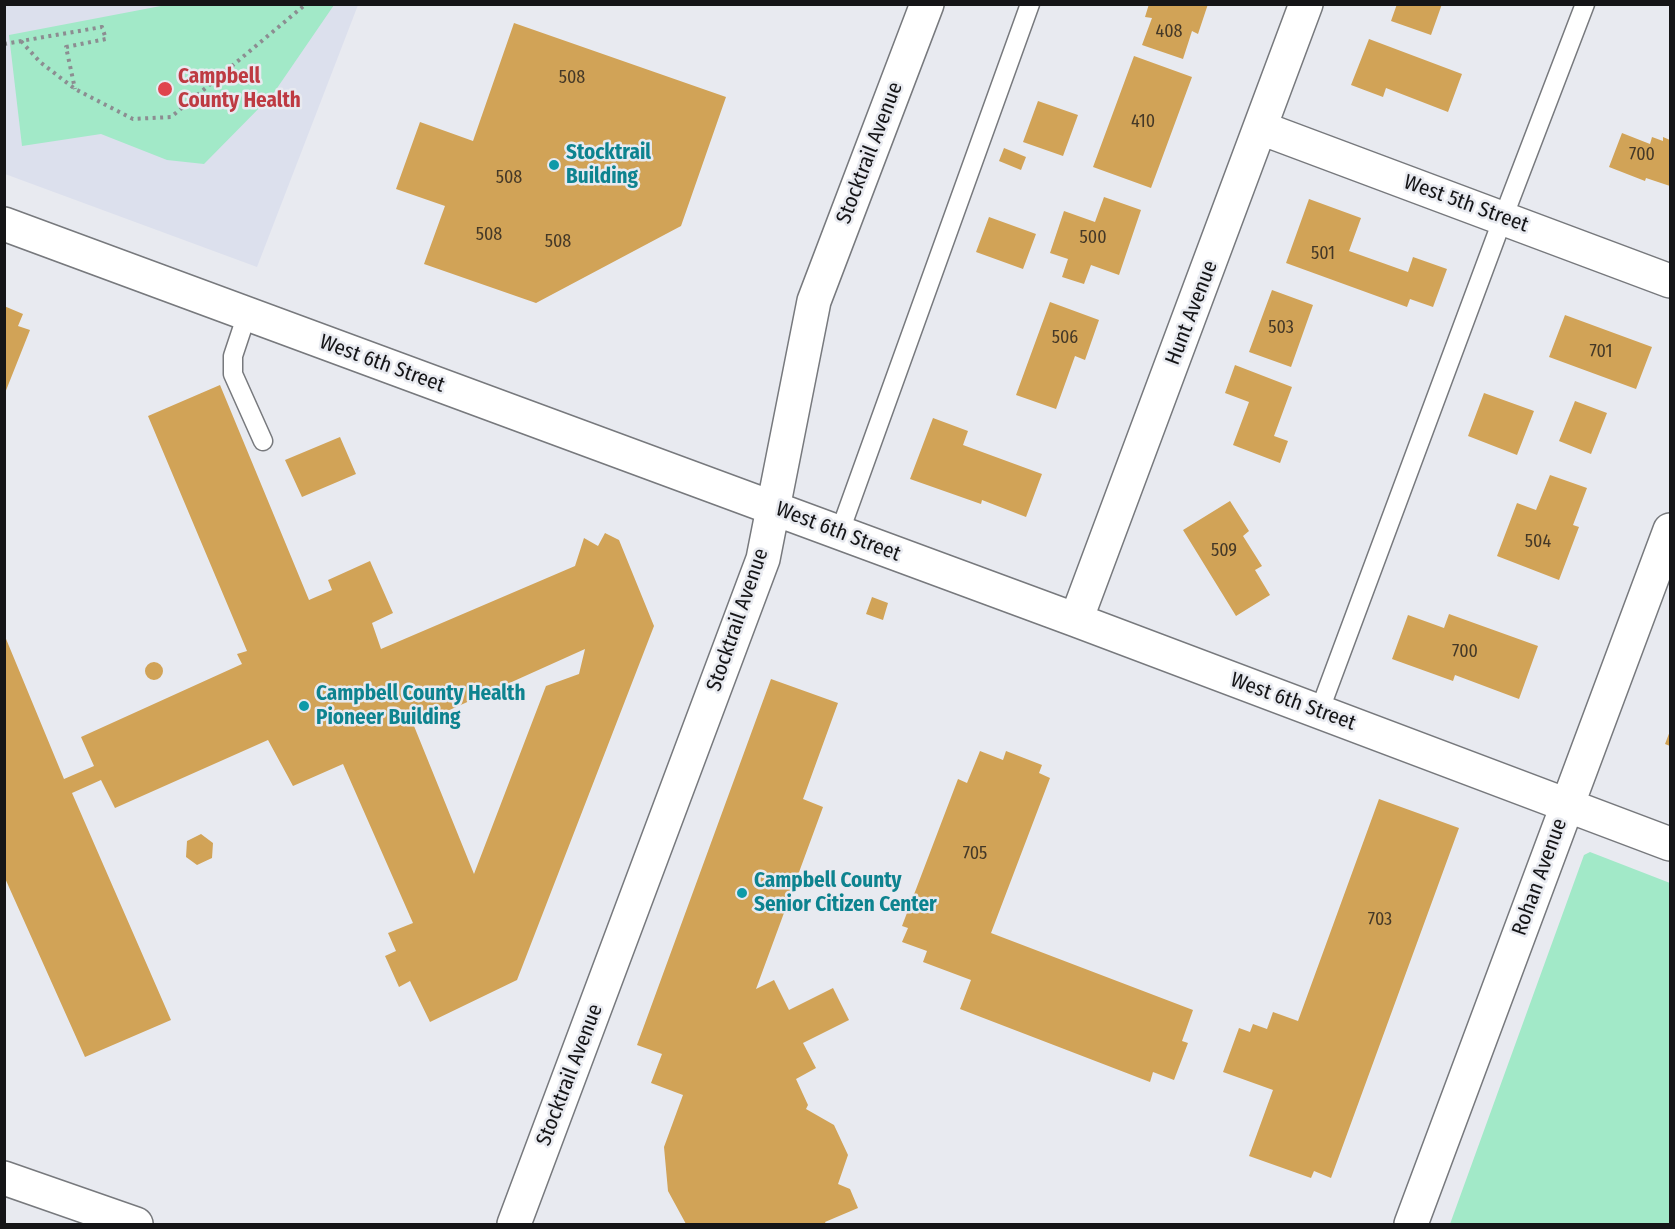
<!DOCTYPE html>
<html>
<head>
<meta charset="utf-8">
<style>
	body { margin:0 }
	#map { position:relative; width:1675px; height:1229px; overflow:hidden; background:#e8eaf0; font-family:"Fira Sans Condensed",sans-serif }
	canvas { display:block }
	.frame { position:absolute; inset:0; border:6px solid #151517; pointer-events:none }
</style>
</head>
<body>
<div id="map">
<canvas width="1675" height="1229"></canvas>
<div class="frame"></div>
</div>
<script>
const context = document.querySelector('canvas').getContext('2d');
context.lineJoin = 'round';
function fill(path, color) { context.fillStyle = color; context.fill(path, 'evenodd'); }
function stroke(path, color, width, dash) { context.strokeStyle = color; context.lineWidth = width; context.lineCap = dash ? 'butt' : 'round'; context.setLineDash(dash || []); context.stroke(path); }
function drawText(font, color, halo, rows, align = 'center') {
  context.font = font + ' "Fira Sans Condensed",sans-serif'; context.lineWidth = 5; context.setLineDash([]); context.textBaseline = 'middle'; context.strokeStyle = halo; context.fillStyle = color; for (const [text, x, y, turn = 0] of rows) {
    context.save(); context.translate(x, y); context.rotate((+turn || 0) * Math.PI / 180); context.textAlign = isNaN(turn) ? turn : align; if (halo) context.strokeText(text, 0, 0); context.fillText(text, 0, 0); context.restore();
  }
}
fill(new Path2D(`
	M4,5h354l-101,262 -252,-93z`), '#dce0ed');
fill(new Path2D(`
	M166,5h168l-61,89 -69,70 -37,-4 -66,-26 -79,12 -13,-111z
	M1590,852l80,31v341h-220l134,-369z`), '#a2e9c8');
fill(new Path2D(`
	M1149,4h59l-10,30 -6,-3 -9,28 -41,-14 10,-27 -7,-1z
	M1397,4h45l-11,31 -40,-14z
	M514,23l212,74 -45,129 -145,77 -112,-39 21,-58 -49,-17 24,-67 53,19z
	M1369,39l93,35 -14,38 -62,-24 -3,9 -32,-12z
	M1134,56l58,21 -41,111 -58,-21z
	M1038,101l40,14 -15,41 -40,-14z
	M1622,133l28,11 2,-7 11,4v-4l7,3v46l-24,-8 -1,3 -36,-14z
	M1004,148l22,9 -5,13 -22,-9z
	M1104,197l37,13 -22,65 -28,-10 -7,19 -22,-7 6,-18 -18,-6 14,-42 31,11z
	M1309,199l52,19 -12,33 59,21 5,-15 34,12 -14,38 -23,-8 -3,8 -121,-44z
	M989,217l47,17 -13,35 -47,-17z
	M1272,290l41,15 -22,62 -42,-15z
	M1050,302l49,18 -14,40 -10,-4 -19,53 -40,-14z
	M4,306l19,8 -5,12 12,4 -25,63z
	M1565,315l87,32 -16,42 -87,-32z
	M1235,365l57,22 -18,49 14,5 -8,22 -47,-18 16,-43 -24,-9z
	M220,385l89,215 23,-10 -4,-10 42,-19 23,52 -21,10 9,26 194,-83 9,-28 14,8 7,-13 14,7 35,86 -137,354 -87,42 -20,-41 -11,6 -14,-31 11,-5 -8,-18 25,-10 -70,-159 -50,22 -25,-46 -153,68 -14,-28 -29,13 99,227 -86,37 -81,-181v-242l60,145 30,-13 -13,-29 161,-73 -5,-10 10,-3 -99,-235zM585,649l-6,25 -33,12 -72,188 -60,-148z
	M1484,393l50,18 -17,44 -49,-19z
	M1575,401l32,12 -16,41 -32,-13z
	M933,418l35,13 -5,14 79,29 -16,43 -44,-17 -1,4 -71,-25z
	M340,437l16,37 -54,23 -17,-37z
	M1550,475l37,13 -14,37 6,2 -20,53 -62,-24 20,-53 19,7z
	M1230,501l19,30 -6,5 19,30 -7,4 15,25 -34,21 -53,-86z
	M872,597l16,6 -5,17 -17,-6z
	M1449,614l89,32 -19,53 -64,-24 -2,6 -61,-22 16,-44 36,13z
	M145 671a9 9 0 1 1 18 0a9 9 0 1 1-18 0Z
	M771,679l67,24 -35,96 20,8 -67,182 18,-9 15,30 44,-22 16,32 -46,23 13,25 -20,11 12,26 -2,4 28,16 14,30 -10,29 12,5 8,19 -33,14 1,2h-140l-18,-33 -4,-44 19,-52 -32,-12 11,-29 -25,-9z
	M1670,731v15l-5,-2z
	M980,751l23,9 3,-9 36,14 -3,8 11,5 -59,155 202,77 -11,31 6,2 -14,37 -21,-8 -3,10 -190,-73 11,-29 -48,-18 4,-11 -25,-9 6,-14 -6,-2 56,-147 9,4z
	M1379,799l80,29 -128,350 -17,-7 -3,7 -62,-22 24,-66 -50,-18 16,-44 11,4 3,-8 14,5 6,-17 25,9z
	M201,834l12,9 -1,15 -15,7 -11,-8 1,-16z`), '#d1a357');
const lane = new Path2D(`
	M247,314l-14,42v18l30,67
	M839,534l191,-530
	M1319,712l184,-494 82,-214`);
const street = new Path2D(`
	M1261,128l409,153
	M4,224l1072,396 594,224
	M1076,620l230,-616
	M4,1178l132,46
	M514,1224l249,-665 51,-258 113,-297
	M1411,1224l259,-694`);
stroke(lane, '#77797d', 21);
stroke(street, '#77797d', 36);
stroke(new Path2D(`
	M21,41l19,21 35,27 58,30 38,-2 135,-113
	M4,44l98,-17 4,12 -40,8 9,42`), '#8c8d91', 4, [3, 4.5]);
stroke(lane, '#fff', 18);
stroke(street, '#fff', 33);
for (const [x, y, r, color] of [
	[165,89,8,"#e0444e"],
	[554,165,6,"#0f9aa8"],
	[304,706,6,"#0f9aa8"],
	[742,893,6,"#0f9aa8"]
]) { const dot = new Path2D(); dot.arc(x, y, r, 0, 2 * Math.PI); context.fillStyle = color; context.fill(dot); stroke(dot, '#e8eaf0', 2); }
drawText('18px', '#443827', null, [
	["408",1169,32],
	["508",572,78],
	["410",1143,122],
	["700",1642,155],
	["508",509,178],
	["508",489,235],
	["500",1093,238],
	["508",558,242],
	["501",1323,254],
	["503",1281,328],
	["506",1065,338],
	["701",1601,352],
	["504",1538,542],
	["509",1224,551],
	["700",1465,652],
	["705",975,854],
	["703",1380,920]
]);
drawText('bold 21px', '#be3a42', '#e8eaf0', [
	["Campbell",178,77],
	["County Health",178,101]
], 'left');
drawText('bold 21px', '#0d838f', '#e8eaf0', [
	["Stocktrail",566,153],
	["Building",566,177],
	["Campbell County Health",316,694],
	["Pioneer Building",316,718],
	["Campbell County",754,881],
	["Senior Citizen Center",754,905]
], 'left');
drawText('21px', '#151517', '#e8eaf0', [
	["Stocktrail Avenue",870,153,-69],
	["West 5th Street",1466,204,20],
	["Hunt Avenue",1192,313,-69],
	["West 6th Street",382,364,20],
	["West 6th Street",838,532,21],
	["Stocktrail Avenue",738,620,-71],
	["West 6th Street",1293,702,20],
	["Rohan Avenue",1540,877,-70],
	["Stocktrail Avenue",570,1075,-69]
]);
</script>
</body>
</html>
